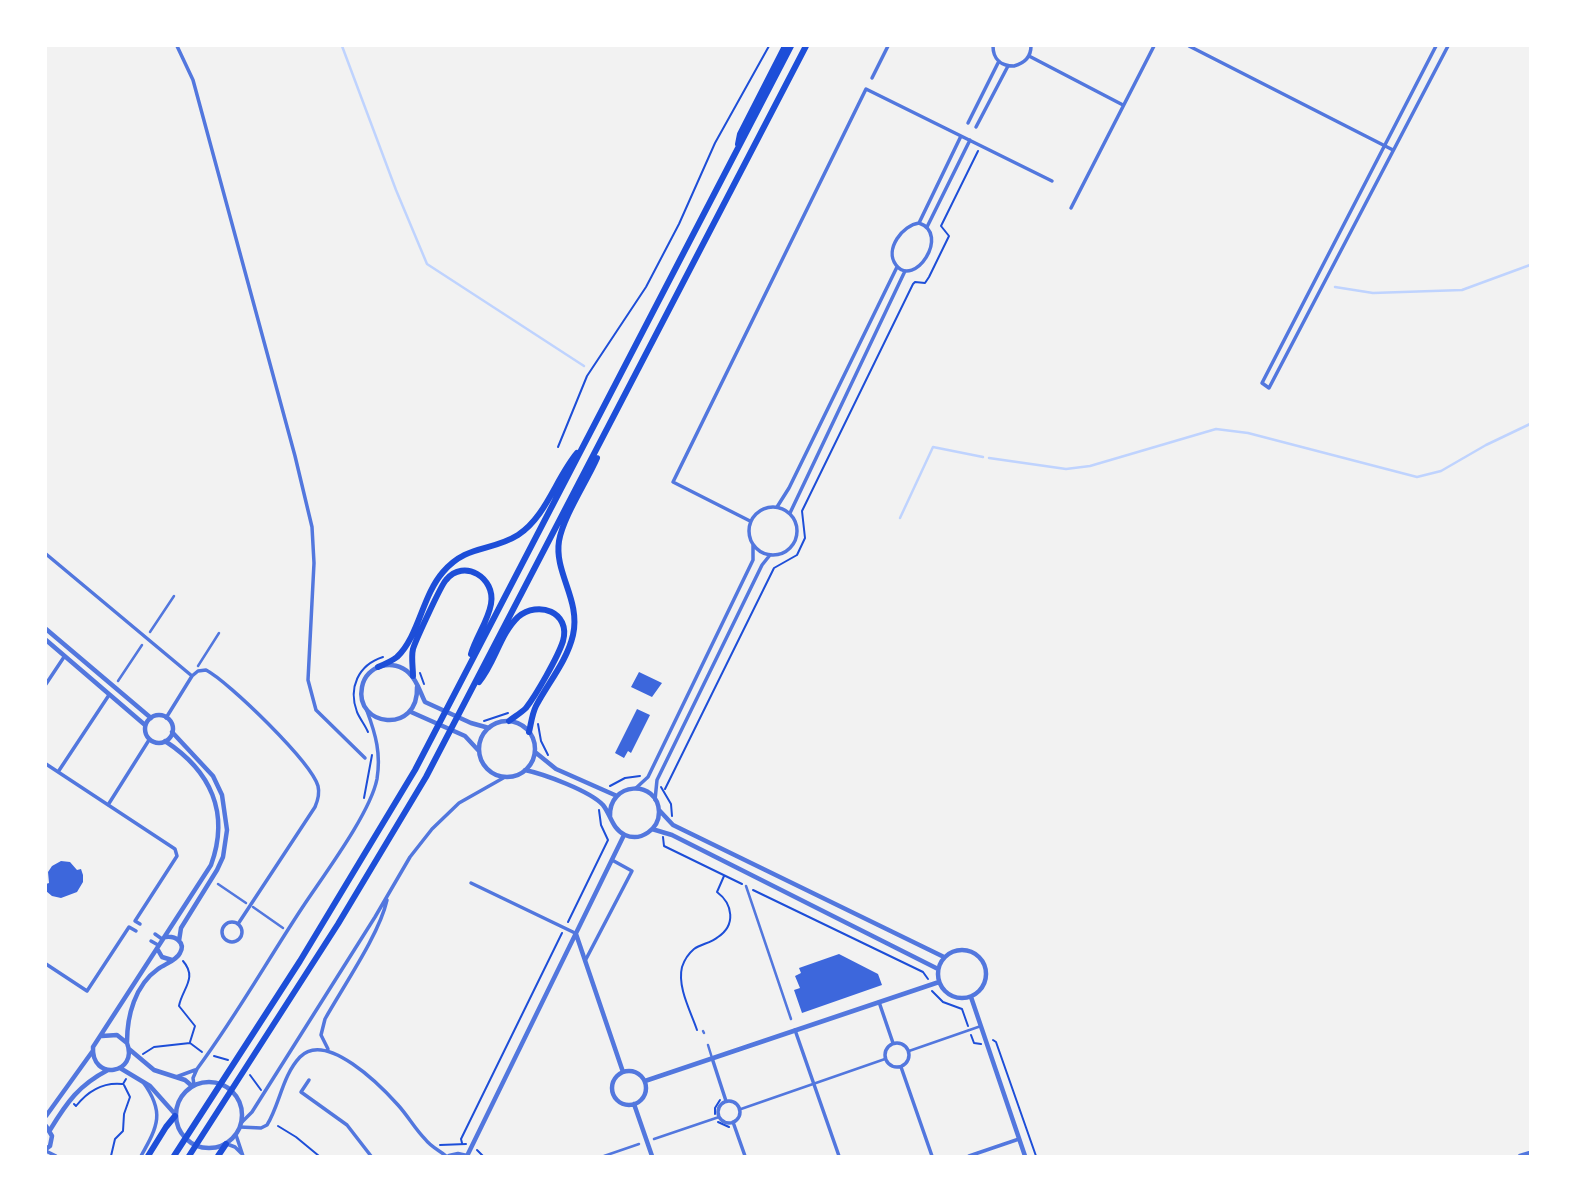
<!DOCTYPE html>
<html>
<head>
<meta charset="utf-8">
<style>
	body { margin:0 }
	#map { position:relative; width:1576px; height:1202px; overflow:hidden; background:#f2f2f2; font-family:"Fira Sans Condensed",sans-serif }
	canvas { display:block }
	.frame { position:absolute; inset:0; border:47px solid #fff; pointer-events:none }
</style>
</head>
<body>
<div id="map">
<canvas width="1576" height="1202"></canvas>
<div class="frame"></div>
</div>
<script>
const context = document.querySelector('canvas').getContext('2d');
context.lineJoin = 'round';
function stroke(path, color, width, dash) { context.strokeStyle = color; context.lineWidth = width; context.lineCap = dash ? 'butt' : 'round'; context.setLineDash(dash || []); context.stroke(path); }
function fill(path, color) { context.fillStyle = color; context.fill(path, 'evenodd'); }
stroke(new Path2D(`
	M342,46l54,144 31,74 157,102
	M1335,287l38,6 89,-3 68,-25
	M989,458l77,11 24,-3 126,-37 32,4 169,44 24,-6 45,-26 44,-21
	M900,518l33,-71 50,10`), '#bfd3fe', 2.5);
fill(new Path2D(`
	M639,672l23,11 -10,14 -21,-10z
	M637,709l13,6 -19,38 -3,-2 -4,7 -9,-5z
	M61,861l9,1 7,8 4,-1 2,6v7l-6,10 -16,6 -9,-2 -6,-5v-7l3,-1 -1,-11 4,-6z
	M839,954l39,20 4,11 -80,28 -8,-23 6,-2 -5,-12 6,-3 -2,-5z`), '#3d67dc');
stroke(new Path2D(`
	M558,447l29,-71 59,-89 33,-63 36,-81 54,-97
	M420,673l4,11
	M484,721l24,-8
	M538,724l3,17 7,14
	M368,732c-3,-7 -8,-13 -11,-20 -9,-24 1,-47 26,-55
	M610,786l15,-8 15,-2
	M661,787l10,17 1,12
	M665,789l109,-221 23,-13 8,-17 -3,-27 111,-227 2,-2 10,1 4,-6 20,-41 -8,-10 37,-75
	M364,798l8,-43
	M663,837l1,9 78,38
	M753,890l170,82 5,7
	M568,922l40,-82 -7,-15 -2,-15
	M183,961c15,17 -1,28 -4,45l16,20 -5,16
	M932,991l11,11 19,7 6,17
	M697,1030c-6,-18 -20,-43 -15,-63 2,-6 6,-13 12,-18 7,-5 17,-6 24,-12 18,-12 15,-33 -1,-45l7,-16
	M971,1035l3,8 7,1
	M993,1040l3,2 40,114
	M143,1054l11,-7 36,-4 12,9
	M214,1056l14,4
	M250,1075l11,15
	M123,1084l3,-5
	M74,1104l2,2c12,-15 26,-24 46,-22
	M715,1114v-6l5,-8
	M718,1122l11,5
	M278,1126l18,11 23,19
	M462,1143l-1,-4 101,-206
	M440,1145l26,-1
	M477,1150l6,6
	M111,1156l4,-17 8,-8 1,-17 6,-17 -6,-12`), '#1d4ed8', 2);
stroke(new Path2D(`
	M150,632l24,-36
	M198,666l21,-33
	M118,681l24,-36
	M218,884l28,19
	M746,886l45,133
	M253,907l30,21
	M703,1031l1,2
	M708,1045l4,13
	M909,1051l72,-25
	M741,1109l144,-50
	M654,1139l65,-22
	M604,1156l35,-12`), '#5277de', 2.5);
stroke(new Path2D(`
	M177,46l16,34 102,376 17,71 2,36 -6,117 8,30 49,48
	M993,46c0,13 8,20 21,20 11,-3 17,-9 17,-20
	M1189,46l204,104
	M1436,46l-174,337 7,5 179,-342
	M1029,56l94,49
	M872,78l16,-32
	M968,123l31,-62
	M976,127l32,-61
	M1071,208l83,-162
	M919,223c32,11 -5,66 -23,42 -12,-16 7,-40 23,-42z
	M919,223l42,-87
	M927,227l43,-87
	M749 531a24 24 0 1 1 48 0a24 24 0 1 1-48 0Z
	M777,507l12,-19 108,-221
	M790,513l115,-242
	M750,521l-77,-39 193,-393 186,92
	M46,554l146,122
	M46,684l18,-27
	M166,718l26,-42 6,-5 8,-1c23,12 105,92 112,116 2,8 0,14 -3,21l-77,117
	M46,764l129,85 2,7 -42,65 5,3
	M58,772l51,-77
	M636,788l12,-11 105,-217v-15
	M655,800l2,-20 105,-215 8,-10
	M108,805l41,-65
	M471,883l104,50
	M222 932a10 10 0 1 1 20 0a10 10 0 1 1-20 0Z
	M155,934l7,5
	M151,941l7,4
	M585,961l47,-90 -20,-11
	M46,964l41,27 42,-64 7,4
	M879,1002l14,41
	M795,1030l44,126
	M885 1055a12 12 0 1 1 24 0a12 12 0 1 1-24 0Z
	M328,1049l-7,-14 4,-16c19,-34 54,-84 62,-119
	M712,1058l14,43
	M901,1067l31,89
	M176,1077l19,-7
	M309,1080l-8,12 46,33 24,31
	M194,1085l-1,-7 4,-9c38,-51 70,-108 105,-161 21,-32 68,-94 75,-129 4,-25 -1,-44 -10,-68
	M718 1112a11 11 0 1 1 22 0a11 11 0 1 1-22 0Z
	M242,1122l10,-10 123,-195 35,-60 22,-28 27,-26 46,-26
	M733,1122l12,34
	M240,1127l21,1 6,-3c13,-21 15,-49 33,-68 26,-27 81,29 98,48 10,11 17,24 27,34 6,8 14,11 21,17
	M236,1135l7,21
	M227,1144l8,3 6,6
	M46,1151l10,5
	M141,1156c17,-30 24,-44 2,-74
	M969,1156l50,-17`), '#5277de', 3.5);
stroke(new Path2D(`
	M46,629l105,89
	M46,640l99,85
	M417,687c2,48 -63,40 -55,0 4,-22 32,-29 47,-14 8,7 11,19 16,29l46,21 18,5
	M411,712l54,24 13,14
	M145 729a14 14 0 1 1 28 0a14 14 0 1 1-28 0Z
	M479 749a28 28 0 1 1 56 0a28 28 0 1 1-56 0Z
	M172,732l41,44 9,19 5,35 -4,27 -6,13 -36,58 -2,13
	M535,752l21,17 61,27
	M525,770c19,4 65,21 78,35 8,10 9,24 22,30 16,7 34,-6 34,-23 -1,-33 -51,-31 -49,5
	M659,810l14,15 271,132
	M652,829l20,6 266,134
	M576,934l47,138
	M938 974a24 24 0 1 1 48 0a24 24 0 1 1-48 0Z
	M158,950l4,7 10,3
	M971,997l54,159
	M102,1036l15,-1 10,8c12,31 -36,39 -34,4l118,-182c19,-52 0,-94 -46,-124
	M127,1042c0,-26 8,-57 31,-73 7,-5 19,-9 22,-16 6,-11 -5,-17 -14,-16
	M129,1049l25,21 31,10 7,6
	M120,1068l30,18 25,28
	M612 1088a17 17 0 1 1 34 0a17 17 0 1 1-34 0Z
	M645,1081l294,-99
	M176 1115a33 33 0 1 1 66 0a33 33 0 1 1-66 0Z
	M634,1104l18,52
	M46,1116l46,-64
	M46,1126l6,10 -2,10 -4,3
	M50,1130c17,-28 29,-45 58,-60
	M449,1156l9,-2 9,2
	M467,1156l157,-321
	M1520,1156l10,-3`), '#5277de', 4.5);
stroke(new Path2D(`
	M738,144l2,-10 45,-88
	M378,667c7,-3 14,-6 19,-10 22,-21 25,-61 46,-85 24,-28 48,-20 75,-37 28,-18 38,-57 59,-82
	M413,676c0,-8 -2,-19 0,-27 2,-7 28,-64 33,-69 18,-22 50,-2 45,24 -3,17 -15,33 -20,50
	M479,682c16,-19 21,-48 39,-65 20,-17 53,-5 45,24 -5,16 -27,54 -37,67 -5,5 -12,9 -17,13
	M529,732c2,-8 3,-18 7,-26 12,-23 31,-45 37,-71 8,-35 -19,-62 -14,-94 4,-24 28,-60 38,-83
	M148,1156l18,-29 9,-11
	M174,1156l126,-195 115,-191 376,-724
	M189,1156l149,-232 88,-147 380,-731
	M218,1156l8,-12`), '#1d4ed8', 6);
</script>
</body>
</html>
